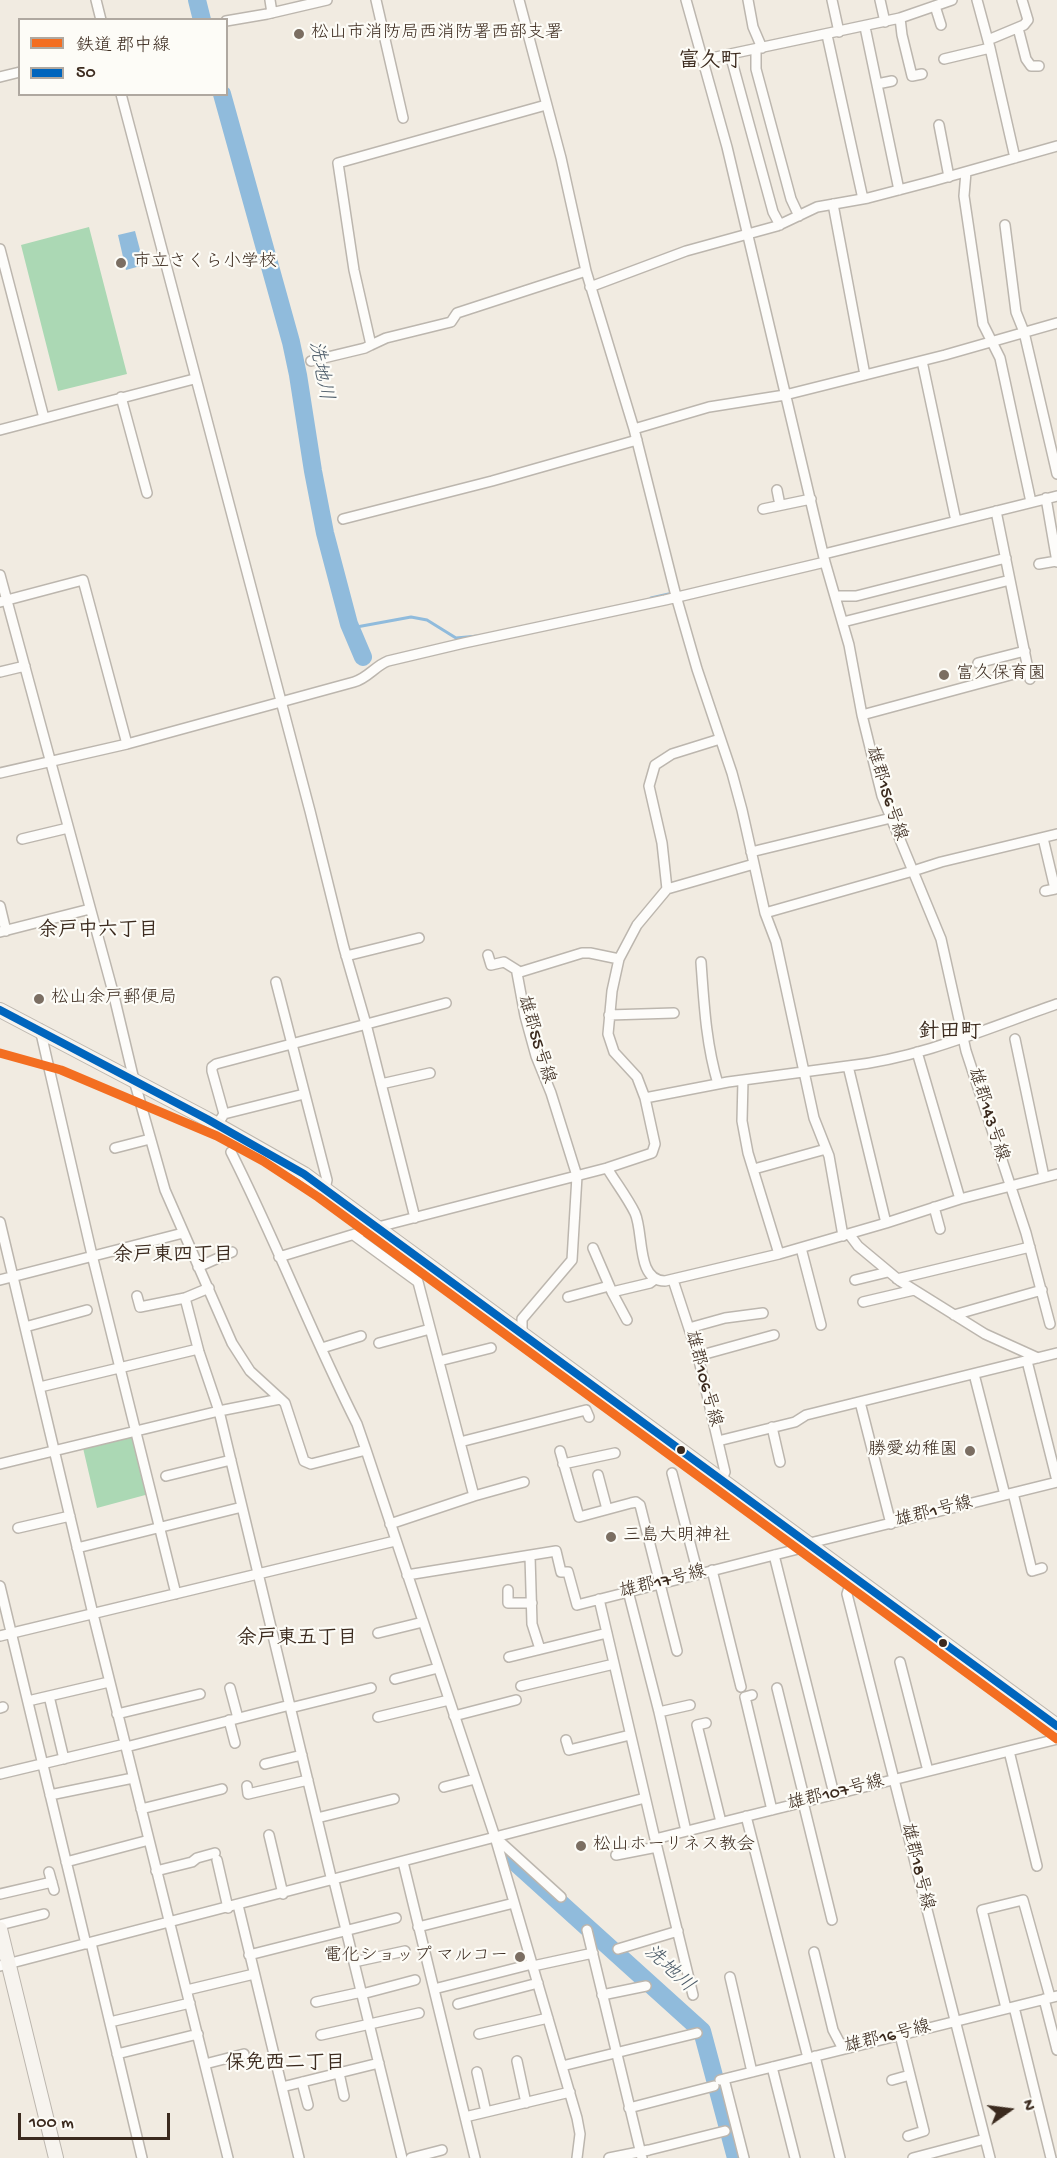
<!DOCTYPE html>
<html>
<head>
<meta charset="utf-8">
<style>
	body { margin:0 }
	#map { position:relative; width:1057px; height:2158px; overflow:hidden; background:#f1ebe1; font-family:"Gochi Hand","Klee One",sans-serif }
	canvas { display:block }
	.legend { position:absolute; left:18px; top:18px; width:210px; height:78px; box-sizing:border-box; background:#fdfcf7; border:2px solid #afa8a0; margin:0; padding:8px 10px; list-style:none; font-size:18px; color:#3b2a1e }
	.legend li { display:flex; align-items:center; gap:12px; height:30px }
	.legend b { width:30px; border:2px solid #afa8a0 }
	.north { position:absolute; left:979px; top:2080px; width:60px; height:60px; -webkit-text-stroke:4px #fdfcf7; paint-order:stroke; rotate:76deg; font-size:16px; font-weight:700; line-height:24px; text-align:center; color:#3b2a1e }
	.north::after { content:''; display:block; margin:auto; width:21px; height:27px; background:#3b2a1e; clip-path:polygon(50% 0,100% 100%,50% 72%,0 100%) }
	.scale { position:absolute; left:18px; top:2113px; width:152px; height:27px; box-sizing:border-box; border:3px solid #3b2a1e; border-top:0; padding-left:8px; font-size:18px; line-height:21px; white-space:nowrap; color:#3b2a1e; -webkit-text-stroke:4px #fdfcf7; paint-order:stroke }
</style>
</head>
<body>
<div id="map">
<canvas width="1057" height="2158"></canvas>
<ul class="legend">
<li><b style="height:8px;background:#f36e21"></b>鉄道 郡中線</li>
<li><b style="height:8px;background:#0065bd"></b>50</li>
</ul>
<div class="north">N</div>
<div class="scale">100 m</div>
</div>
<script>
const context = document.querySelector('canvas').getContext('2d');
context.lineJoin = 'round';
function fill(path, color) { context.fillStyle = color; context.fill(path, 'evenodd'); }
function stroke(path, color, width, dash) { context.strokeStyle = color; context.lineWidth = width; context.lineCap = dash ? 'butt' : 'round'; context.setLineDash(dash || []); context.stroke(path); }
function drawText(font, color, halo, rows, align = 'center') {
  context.font = font + ' "Gochi Hand","Klee One",sans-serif'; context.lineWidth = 4.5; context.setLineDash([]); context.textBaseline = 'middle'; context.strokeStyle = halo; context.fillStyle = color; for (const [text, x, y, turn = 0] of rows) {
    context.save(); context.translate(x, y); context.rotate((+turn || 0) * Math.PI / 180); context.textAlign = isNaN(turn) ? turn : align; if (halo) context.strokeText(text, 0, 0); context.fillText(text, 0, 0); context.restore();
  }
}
fill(new Path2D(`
	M89,227l38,147 -69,17 -37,-146z
	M134,1435l15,59 -52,14 -14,-60z`), '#abd8b4');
fill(new Path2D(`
	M135,231l9,34 -18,5 -8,-35z`), '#90bbdc');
stroke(new Path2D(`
	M651,598l22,-5
	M351,628l60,-11 16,3 29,18 22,-2`), '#90bbdc', 3);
stroke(new Path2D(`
	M197,0l5,20
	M222,94l69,248 7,33 15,96 12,62 24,91 14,33
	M506,1854l196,177 34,127`), '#90bbdc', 18);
const minor = new Path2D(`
	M96,0l5,20
	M270,0l2,13
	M376,0l27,118
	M519,0l42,158 25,113 48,158 42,167 21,73 35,104 10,37 23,103 11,29 38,176 15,38 14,80
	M686,0l41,147 98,415 24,83 13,70 20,81 59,143 25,112 60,182 24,91
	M748,0l5,27 9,21
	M832,0l7,32
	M880,0l5,22
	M977,0l13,48 25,110
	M935,6l6,19
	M900,18l2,17 10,41 10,-2
	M226,21l41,-7 60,-14
	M865,27l34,163
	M1018,28l8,31 5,7h8
	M827,35l36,164
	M988,40l36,-15 4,-5 -6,-20
	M756,49v20l35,130 8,17
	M730,54l43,158 7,13
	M944,59l46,-11
	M702,60l198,-42 52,-18
	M0,77l20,-5
	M877,84l15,-3
	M121,94l189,717 34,137 22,76 49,194
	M546,105l-208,58 16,107 17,75 15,-7 65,-16 6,-9 129,-42
	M939,125l10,52
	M966,172l-2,24 19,128 17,34 31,144
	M833,204l32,171
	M1005,225l11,87 8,20 33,142
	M0,249l44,169
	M590,287l96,-36 91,-25 40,-19 51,-9 65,-17 124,-35
	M311,361l54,-13 6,-3
	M922,361l34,160
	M121,397l26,96
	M634,429l75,-22 76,-12 160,-40 112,-32
	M0,430l194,-51
	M777,490l3,15
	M1046,498l11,64
	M763,509l48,-10
	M996,511l34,168
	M343,519l149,-38 145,-41
	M824,554l233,-58
	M1039,564l18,-3
	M0,575l113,417 21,88 31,110 67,153 18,28 35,32 19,58 7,3 55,-14
	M835,596h21l150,-38
	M0,602l83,-22 44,164
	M843,622l167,-42
	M978,663l47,-12
	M0,672l25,-6
	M862,715l167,-45
	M0,773l127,-29 227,-62c14,-4 21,-16 34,-21l76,-18 201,-43 160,-38
	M1043,838l12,51 -10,2
	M22,839l46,-11
	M751,852l140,-34
	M667,889l-5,-46 -13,-57 6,-21 17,-11 48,-15
	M0,906l6,25
	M765,913l148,-42 28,-9 116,-28
	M0,932l90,-23
	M488,955l3,10 13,-3 16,10
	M346,956l73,-18
	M619,959l-7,32 -4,43 6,18 23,25 8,21
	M701,962c3,42 5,82 17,122
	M276,982l51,198 -2,9
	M609,1015l65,-2
	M40,1029l52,226 84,339
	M1015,1039l29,138
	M917,1052l43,147
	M848,1066c73,-8 140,-38 209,-62
	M743,1080l-1,41 6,32 31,101
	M381,1084l49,-11
	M224,1114l80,-20
	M217,1125l7,-11 -12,-43v-4l4,-3 230,-61
	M115,1148l35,-9
	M231,1152c45,89 81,183 126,272l9,26 129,387 82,281 3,16 -3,24
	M607,1168c9,15 20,29 28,45 9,20 1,68 30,68l114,-27 107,-31 74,-24 97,-25
	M754,1169l72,-20
	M934,1207l6,22
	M0,1222l93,392 135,544
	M849,1234l9,12 42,35 85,53 53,24
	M355,1236l63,46 56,214
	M593,1248l19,44 15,28
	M801,1248l20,77
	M279,1257l99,-30 229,-59 45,-15 3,-9 -10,-46 83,-16 120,-16 38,157
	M198,1267l34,-15
	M897,1279l133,-32
	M0,1280l183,-47
	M673,1280l25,76 27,116 -3,7
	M855,1280l33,-8
	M612,1292l38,-9 4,-3
	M137,1296l3,11 45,-9 24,-10
	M568,1297l41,-11
	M185,1298l14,54 20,59 113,470
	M863,1302l51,-12
	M954,1315l88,-25
	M25,1327l62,-17
	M689,1328l36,-10 38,-5
	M522,1332v-13l50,-59 5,-84 -26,-83 -15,-37 -11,-40 -8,-43 65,-20h8l29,6 18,-34 30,-36 87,-25
	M379,1343l51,-14
	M322,1348l39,-12
	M698,1356l76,-21
	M439,1361l52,-13
	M1027,1361l30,120
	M974,1374l31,121
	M40,1387l158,-38
	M860,1402l31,122
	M772,1427l8,35
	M718,1441l77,-19 11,-7 251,-62
	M460,1442l126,-32 3,7
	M560,1451l19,66 52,-14 5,-1 4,3 37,146
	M0,1464l219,-53 61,-12
	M563,1464l52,-11
	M672,1473l26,101
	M598,1475l9,34
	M166,1476l65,-16
	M1013,1493l19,78 10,-3
	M390,1524l84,-28 50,-14
	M18,1528l52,-12
	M77,1548l165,-41
	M774,1555l60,239
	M530,1556l2,68 8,25
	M712,1570l29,117
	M407,1575l149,-24 5,21h7l9,33 221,-56 12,-6 247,-61
	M853,1576l-6,18 143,564
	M0,1586l86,358
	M508,1590v13h24
	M628,1591l31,121 27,119
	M599,1599l56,240 402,-100
	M378,1633l45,-11
	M0,1636l395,-95
	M509,1657l98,-24
	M900,1662l28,109
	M395,1679l43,-11
	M521,1686l93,-22
	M230,1688l8,30
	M777,1688l28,113
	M752,1695l-7,2 27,113
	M49,1696l15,63
	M28,1701l81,-19
	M0,1708l3,-1
	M290,1708l81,-20
	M659,1712l31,-7
	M117,1714l83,-20
	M454,1716l62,-16
	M378,1717l71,-17
	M229,1720l6,23
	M706,1723l-9,2 24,97
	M566,1740l3,10 61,-15
	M126,1747l164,-42
	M1009,1751l28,115
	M265,1764l37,-9
	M0,1774l125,-30
	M247,1786l1,8 60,-14
	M444,1787l31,-8
	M50,1795l83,-17
	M803,1802l29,118
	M141,1809l81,-20
	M746,1816l62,242
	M317,1818l77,-19
	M269,1835l14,59
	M495,1837l66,60
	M655,1839l38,156
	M616,1855l41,-8
	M217,1860l11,48
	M66,1862l83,-22
	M403,1862l72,296
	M156,1871l36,-9 5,-4 18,-5
	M49,1872l5,18
	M334,1881l68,277
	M0,1894l52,-12
	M238,1905l61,253
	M0,1925l44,-11
	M418,1927l96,-24
	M587,1930l55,228
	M91,1943l51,215
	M618,1949l60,-18
	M814,1952l19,78 10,19
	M249,1955l147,-37
	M354,1962l51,-11
	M0,1966l645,-168
	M533,1966l60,-13
	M730,1977l22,95
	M434,1989l98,-25
	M187,1990l67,-16
	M362,1994l53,-14
	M602,1995l44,-9
	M1044,1999l13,51
	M316,2002l46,-10
	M458,2004l80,-21
	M1014,2007l37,151
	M1006,2008l-24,-98 41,-10 27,97
	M110,2022l80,-19
	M479,2034l69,-16
	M321,2035l98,-22
	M900,2035l24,96 -16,5
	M117,2054l81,-20
	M815,2056l25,102
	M517,2061l9,42
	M205,2064l39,-10
	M562,2066l135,-33
	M772,2067l23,91
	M477,2072l9,40
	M339,2073l5,23
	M724,2079l20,79
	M720,2080l337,-84
	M892,2080l18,-5
	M302,2082l6,23
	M282,2087l97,-24
	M629,2108l85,-22
	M465,2117l105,-25
	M411,2158l31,-8
	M609,2158l40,-8 76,-19
	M913,2158l72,-19`);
const secondary = new Path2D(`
	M0,1010l207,109 97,55 753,552
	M0,1929l56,229`);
stroke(minor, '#bcb6ae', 12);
stroke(secondary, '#bcb6ae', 16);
stroke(minor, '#fdfcfa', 9);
stroke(secondary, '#f7f4ef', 14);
stroke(new Path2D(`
	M0,1010l207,109 97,55 753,552`), '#0065bd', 8);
stroke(new Path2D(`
	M0,1053l61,17 156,66 46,25 55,36 739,542`), '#f36e21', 9);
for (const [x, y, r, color] of [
	[299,34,6,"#7b6e62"],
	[121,263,6,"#7b6e62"],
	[944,675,6,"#7b6e62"],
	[39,999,6,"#7b6e62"],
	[681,1450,5,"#3b2a1e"],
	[970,1451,6,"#7b6e62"],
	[611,1537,6,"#7b6e62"],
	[943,1643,5,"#3b2a1e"],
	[581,1846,6,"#7b6e62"],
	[520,1957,6,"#7b6e62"]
]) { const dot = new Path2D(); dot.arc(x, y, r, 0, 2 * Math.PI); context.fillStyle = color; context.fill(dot); stroke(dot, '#fdfcf7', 2); }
drawText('18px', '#3b2a1e', '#fdfcf7', [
	["松山市消防局西消防署西部支署",311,34],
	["市立さくら小学校",133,263],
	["富久保育園",956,675],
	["松山余戸郵便局",51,999],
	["勝愛幼稚園",958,1451,"right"],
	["三島大明神社",623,1537],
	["松山ホーリネス教会",593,1846],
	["電化ショップ マルコー",508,1957,"right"]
], 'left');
drawText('18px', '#3b2a1e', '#fdfcf7', [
	["雄郡156号線",885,794,72],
	["雄郡55号線",535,1040,73],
	["雄郡143号線",987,1115,72],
	["雄郡106号線",702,1379,75],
	["雄郡1号線",934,1513,-14],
	["雄郡17号線",663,1583,-14],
	["雄郡107号線",836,1794,-14],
	["雄郡18号線",916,1867,76],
	["雄郡16号線",888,2038,-14]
]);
drawText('italic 20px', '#4d5c69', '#fdfcf7', [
	["洗地川",319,371,79],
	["洗地川",668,1970,42]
]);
drawText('bold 20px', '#3b2a1e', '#fdfcf7', [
	["余戸中六丁目",98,932],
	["余戸東四丁目",173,1257],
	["余戸東五丁目",297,1640],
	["保免西二丁目",285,2065]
]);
drawText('bold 21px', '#3b2a1e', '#fdfcf7', [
	["富久町",710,63],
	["針田町",950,1034]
]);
</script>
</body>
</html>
